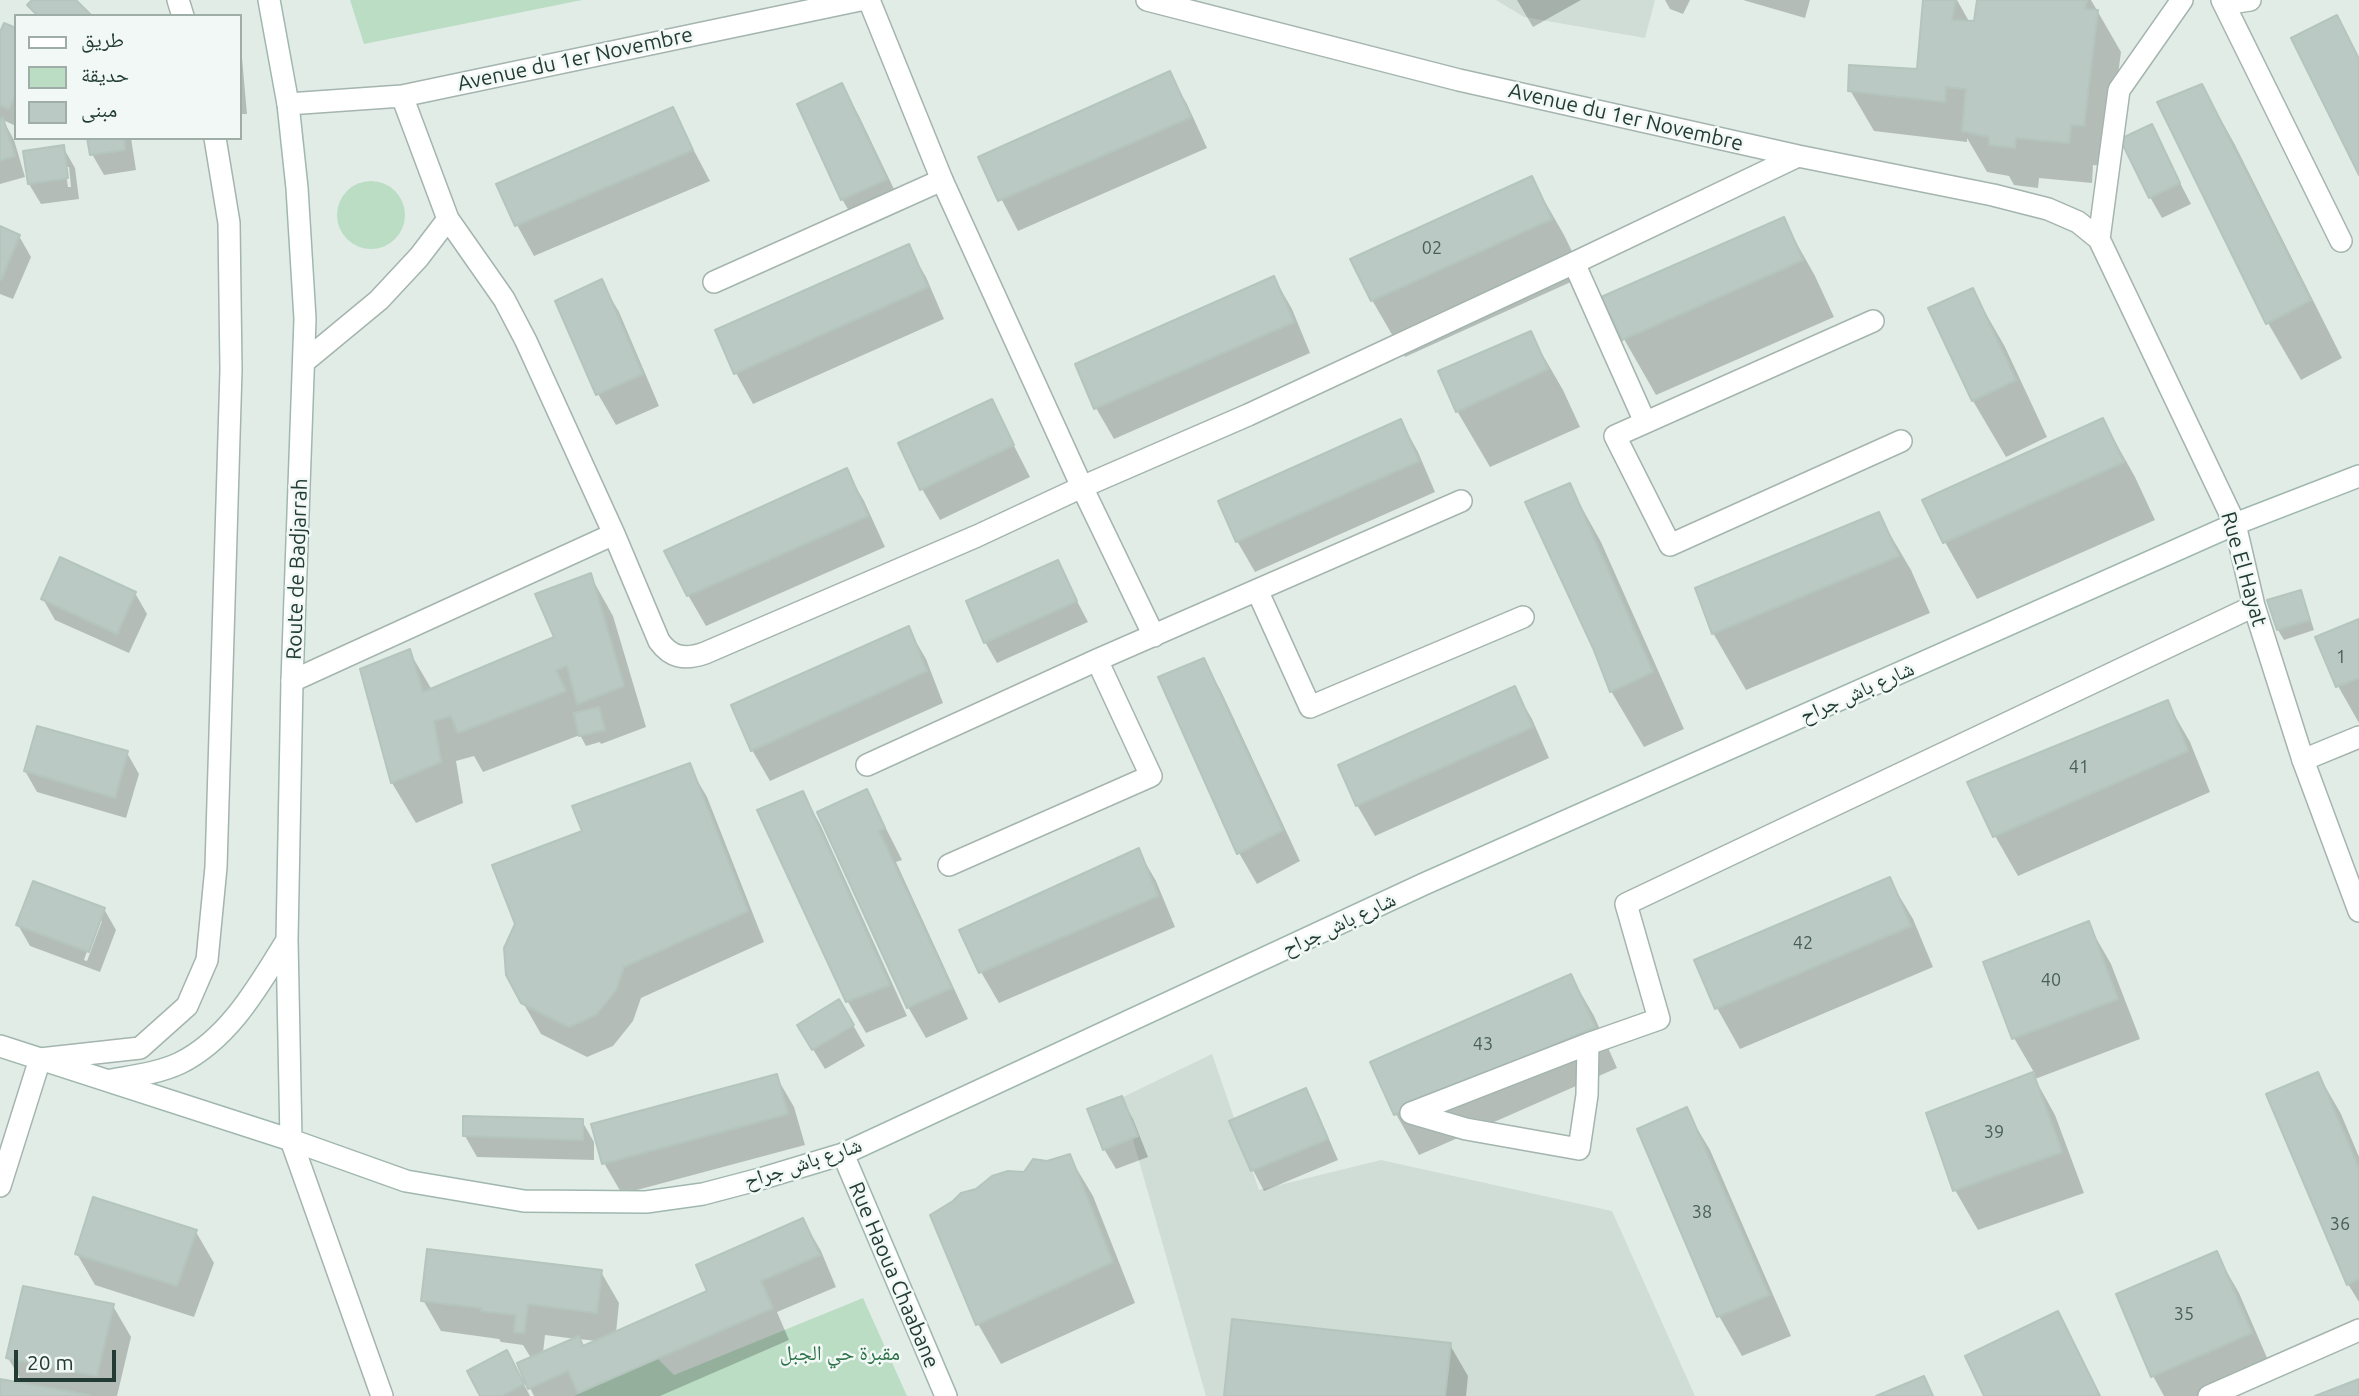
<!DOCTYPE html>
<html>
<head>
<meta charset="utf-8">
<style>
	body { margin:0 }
	#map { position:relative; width:2359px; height:1396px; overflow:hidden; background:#e1ece7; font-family:Ubuntu,"Noto Naskh Arabic",sans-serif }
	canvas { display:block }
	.legend { position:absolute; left:14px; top:14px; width:228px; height:126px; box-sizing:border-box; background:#f2f8f5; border:2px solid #9fada8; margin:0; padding:9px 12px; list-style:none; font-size:21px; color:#223c35 }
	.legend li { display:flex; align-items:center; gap:14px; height:35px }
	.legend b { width:35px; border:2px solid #9fada8 }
	.scale { position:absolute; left:14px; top:1350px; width:102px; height:32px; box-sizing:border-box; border:4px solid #223c35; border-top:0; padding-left:9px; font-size:21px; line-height:24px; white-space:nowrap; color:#223c35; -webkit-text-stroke:5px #f2f8f5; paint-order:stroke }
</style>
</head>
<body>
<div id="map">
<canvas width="2359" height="1396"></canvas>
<ul class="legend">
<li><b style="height:9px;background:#fff"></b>طريق</li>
<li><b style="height:19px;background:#baddc4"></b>حديقة</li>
<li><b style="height:19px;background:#bac9c3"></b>مبنى</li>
</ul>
<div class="scale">20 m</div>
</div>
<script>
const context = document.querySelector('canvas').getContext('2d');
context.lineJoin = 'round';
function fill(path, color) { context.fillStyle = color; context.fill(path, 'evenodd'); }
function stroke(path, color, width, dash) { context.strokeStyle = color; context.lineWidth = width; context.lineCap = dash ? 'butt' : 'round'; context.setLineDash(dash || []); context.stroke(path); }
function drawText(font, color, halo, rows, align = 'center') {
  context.font = font + ' Ubuntu,"Noto Naskh Arabic",sans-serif'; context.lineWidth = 5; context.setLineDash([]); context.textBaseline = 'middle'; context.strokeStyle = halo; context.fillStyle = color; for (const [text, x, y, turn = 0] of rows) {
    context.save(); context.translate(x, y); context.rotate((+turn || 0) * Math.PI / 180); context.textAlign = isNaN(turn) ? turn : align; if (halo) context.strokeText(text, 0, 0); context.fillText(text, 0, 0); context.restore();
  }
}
fill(new Path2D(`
	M1496,0h159l-10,38 -121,-21z
	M1212,1054l47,136 122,-30 231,51 83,185h-489l-85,-298z`), '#d0dcd6');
fill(new Path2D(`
	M350,0h232l-218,44z
	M337 215a34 34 0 1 1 68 0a34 34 0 1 1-68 0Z
	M863,1298l44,98h-333l83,-38 17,17z`), '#baddc4');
fill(new Path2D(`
	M1517,0h64l-48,27z
	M1665,0h25l-7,14 -13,-5z
	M1743,0h67l-5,18z
	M1925,0h32l13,23h5l4,-23h112l30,52 -15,114 -13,-1 -1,18 -53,-5 -1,10 -24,-3 -5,-9 -22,-4 -20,-34v4l-93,-11 -24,-41 69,-19z
	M16,30v96l-13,-6 11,20 11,37 -25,7v-148z
	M240,53l2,5 5,56h-7z
	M1169,73l18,31 20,44 -189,83 -38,-73z
	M841,85l18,31 45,94 -44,20 -18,-31z
	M2202,86l32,57 108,215 -41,22 -33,-57 -108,-220z
	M672,109l38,72 -176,75 -17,-31z
	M2151,127l40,77 -29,14 -12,-21z
	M89,138h42l5,32 -32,5 -12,-21z
	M63,147l12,21 4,31 -38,5 -12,-20zM65,167h4l2,20h-3z
	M1532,179l32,56 20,41 -179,81 -33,-57z
	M1783,219l32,57 19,41 -178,78 -32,-56z
	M0,228l19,8 12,21 -18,42 -13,-5z
	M908,246l18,31 18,42 -191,85 -17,-31 -19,-42z
	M1274,278l18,31 18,44 -196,86 -18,-31 -19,-43z
	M601,281l18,31 40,94 -43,19 -18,-31 -41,-93z
	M1973,291l32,56 42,90 -41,20 -33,-56 -43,-92z
	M1530,333l33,57 17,37 -90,40 -33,-56z
	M991,401l39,76 -90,43 -18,-31z
	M2103,420l32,57 20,43 -178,79 -32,-57 -20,-41z
	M1401,421l17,31 17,40 -180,80 -18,-31z
	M846,470l18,31 21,46 -179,79 -18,-31z
	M1569,485l32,57 83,187 -40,18 -33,-56z
	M1878,514l33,56 19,43 -184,77 -33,-57z
	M1057,563l31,59 -91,41 -12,-21z
	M590,575l23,41 33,111 -45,17 -1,-2 -14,4 -6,-11 -97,37 -9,-16 -18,5 7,42 -47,20 -24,-40 -29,-113 46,-19 23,39 124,-52z
	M2300,592l5,10 9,28 -30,10 -6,-10 -9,-29z
	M135,593l12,21 -18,39 -74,-33 -12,-21z
	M2359,621v102l-21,-37z
	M908,628l18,31 17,44 -173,78 -18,-31z
	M1203,660l18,31 79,170 -43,23 -18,-31 -79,-175z
	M1514,688l18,31 17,39 -174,78 -18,-31z
	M2167,702l23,40 20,50 -192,84 -23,-40z
	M127,753l12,21 -13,44 -89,-26 -12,-21z
	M689,766l18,31 57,145 -123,56 -8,23 -20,25 -26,11 -46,-23 -34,-59 77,-143z
	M867,791l35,69 -6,2 72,157 -42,19 -18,-31z
	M802,793l18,31 87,192 -41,17 -18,-31 -88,-191z
	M1138,850l18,31 19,46 -176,76 -18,-31 -19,-41z
	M1889,879l24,40 20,48 -193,82 -23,-41 -21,-47z
	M104,909l12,21 -16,42 -70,-26 -12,-21zM98,921h4l-15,40 -3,-1z
	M2088,924l23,40 29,75 -105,40 20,36 29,78 -106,37 -23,-40 -27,-76 107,-40 -21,-36z
	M1571,976l23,40 23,52 -198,87 -23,-41 -23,-51z
	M853,1025l12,21 -40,23 -14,-23z
	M2318,1074l23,40 18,43v145l-11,-18z
	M776,1076l18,31 11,38 -183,49 -18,-31z
	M1305,1091l12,20 21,49 -74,31 -11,-21z
	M1121,1098l12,21 15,38 -32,12 -12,-20z
	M1686,1110l24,40 81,186 -49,20 -23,-40z
	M582,1121l12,21v18l-117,-3 -12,-21z
	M1069,1156l24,40 42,107 -134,61 -23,-40 -1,-133z
	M803,1220l18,31 15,36 -59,25 12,28 -129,56h-126l-4,-8 1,-30 -8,-13 -22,-3 -2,-3 -58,-8 -18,-31 178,-28 18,31 -3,30 93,-41zM545,1335l31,4 -33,14zM579,1339l18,2 -14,6z
	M196,1232l18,31 -20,54 -99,-32 -18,-31z
	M2216,1253l23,40 35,81 -50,22h-60l-11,-20 -35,-81z
	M113,1306l18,31 -14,59h-117v-15l24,4 -16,-27z
	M2057,1313l44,83h-115z
	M1450,1345l18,31 -2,20h-241z
	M518,1373l12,23h-48z`), '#0003');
const building = new Path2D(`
	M32,0h44l16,16h-54l-11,-11z
	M1923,0h33l-4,20 22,1 3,-21h110l-2,9 13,1 -14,116 -13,-1 -2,18 -53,-5 -1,10 -26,-3v-8l-27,-6 4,-42 -20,-2 -1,15 -97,-11 1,-26 68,4z
	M2337,15l22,44v116l-68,-137z
	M4,23l12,5v66l-7,15 -9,-4v-73z
	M1170,71l21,46 -193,84 -20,-44z
	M842,83l45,96 -46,21 -44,-96z
	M2202,84l109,216 -45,24 -109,-222z
	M673,107l20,43 -178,76 -19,-42z
	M3,118l12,38 -15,4v-41z
	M2152,124l28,59 -31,15 -29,-59z
	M87,138h37l1,12 -35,5z
	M64,145l4,33 -40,6 -5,-33z
	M1532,176l20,43 -181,82 -21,-42z
	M1784,217l19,43 -181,80 -21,-43z
	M0,226l20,9 -19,45 -1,-1z
	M909,244l19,43 -194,87 -19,-44z
	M1274,276l20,46 -200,87 -19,-45z
	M602,279l41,95 -47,21 -41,-94z
	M1973,288l43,92 -44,21 -44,-93z
	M1531,331l17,38 -92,43 -18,-41z
	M992,399l22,46 -94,45 -22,-47z
	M2103,418l21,44 -181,81 -21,-43z
	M1401,419l18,42 -183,81 -18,-41z
	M847,468l21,48 -181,80 -23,-45z
	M1570,483l83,189 -43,20 -17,-44 -68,-146z
	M1879,512l20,44 -187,78 -17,-46z
	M60,557l76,35 -19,42 -76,-35z
	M1058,560l19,41 -93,42 -18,-42z
	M591,573l33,113 -47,18 -10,-38 -11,4 10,21 -108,42 -7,-17 -17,5 7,41 -50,21 -31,-114 50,-20 13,43 131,-55 -19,-43z
	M2301,590l9,30 -33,10 -10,-30z
	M2359,619v59l-23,9 -21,-50z
	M909,626l18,45 -176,80 -20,-46z
	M1204,658l79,172 -46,24 -79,-177z
	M1515,686l18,41 -177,79 -18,-41z
	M2168,700l20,51 -195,86 -26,-55z
	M599,707l6,23 -26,6 -5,-23z
	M37,726l91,25 -13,47 -91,-27z
	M690,763l58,148 -124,56 -8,23 -20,25 -27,12 -48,-24 -15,-28 -2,-27 11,-24 -23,-59 90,-34 -10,-25z
	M867,789l18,39 -6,3 73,157 -45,20 -90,-196z
	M803,791l87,194 -44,17 -89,-192z
	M1139,848l19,48 -179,77 -20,-43z
	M1890,877l21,49 -196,83 -21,-49z
	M33,881l72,27 -16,44 -73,-27z
	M2089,921l29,78 -106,40 -29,-77z
	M1571,974l24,53 -201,88 -24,-53z
	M839,999l15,26 -42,25 -15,-25z
	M2033,1072l29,80 -109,39 -27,-78z
	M2318,1072l41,96v111l-12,6 -81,-191z
	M777,1074l11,40 -186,50 -11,-40z
	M1306,1088l22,51 -77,32 -22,-50z
	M1122,1096l16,40 -35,14 -16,-41z
	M1687,1107l82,188 -52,22 -80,-188z
	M463,1116l120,3v21l-120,-4z
	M1070,1154l43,108 -137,63 -46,-110 23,-14 8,-8 15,-4 16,-13 16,-5 16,1 9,-13 14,2z
	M93,1197l104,33 -20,56 -102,-32z
	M803,1218l17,37 -59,26 12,27 -195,85 -10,-22 -40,18 -11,-26 62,-27 4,10 124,-55 -11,-26z
	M427,1249l175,21 -5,43 -69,-9 -4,29 -10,-1 2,-17 -35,-4 1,-3 -61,-7z
	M2217,1251l35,82 -101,44 -35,-83z
	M23,1286l91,18 -17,72 -91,-18z
	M2058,1311l41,83 -5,2h-110l-19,-40z
	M1232,1319l219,24 -6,53h-221z
	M507,1350l17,34 -22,12h-22l-13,-25z
	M1924,1376l9,20h-57z
	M0,1379l89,16v1h-89z
	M2359,1379v17h-44z`);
fill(building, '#bac9c3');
stroke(building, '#b4c5be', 2);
const lane = new Path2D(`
	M178,0l5,16
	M2222,0l119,241
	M2224,4l26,-4
	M1574,263l71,159
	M714,282l228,-102
	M1873,321l-258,115 55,109 231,-104
	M1082,487l72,149
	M1257,590l53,117 213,-90
	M2303,760l56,-23
	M867,765l230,-105 364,-159
	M949,865l202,-89 -54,-116
	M0,1186l40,-127 100,-11 47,-42 20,-46 9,-93 15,-497 -2,-147 -14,-85`);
const street = new Path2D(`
	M869,0l73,180 140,307
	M1147,0l312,80 339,76 195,39 55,14 30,13 21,17 136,285 19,82 49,154 56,151
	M402,96l46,123 56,80 22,42 88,193 45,107c12,17 26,19 46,12l272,-117 105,-49 166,-72 326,-152 224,-107
	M288,104l114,-8 458,-96
	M2099,239l20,-149 63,-90
	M304,362l75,-62 40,-43 29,-38
	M292,681l322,-147
	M1588,1044l-1,51 -8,54 -113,-20 -55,-16 177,-69 71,-25 -33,-115 628,-298
	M291,1140l91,256
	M2209,1396l150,-66`);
const secondary = new Path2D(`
	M269,0l19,104 9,84 8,131 -13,362 -5,259 4,200
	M0,1046l291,94 115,41 118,20 122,1 57,-8 57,-15 83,-25 581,-270 811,-360 124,-48
	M111,1080c23,-4 48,-7 69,-17 50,-25 79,-78 107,-123
	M843,1154l103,242`);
stroke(lane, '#a4b4ae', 24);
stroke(street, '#a4b4ae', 24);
stroke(secondary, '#a0b7af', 24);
stroke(lane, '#fff', 21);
stroke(street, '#fff', 21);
stroke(secondary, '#fff', 21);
drawText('18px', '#485f58', null, [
	["02",1432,248],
	["1",2341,657],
	["41",2079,767],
	["42",1803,943],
	["40",2051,980],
	["43",1483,1044],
	["39",1994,1132],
	["38",1702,1212],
	["36",2340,1224],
	["35",2184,1314]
]);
drawText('21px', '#223c35', '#f2f8f5', [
	["Avenue du 1er Novembre",575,59,-12],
	["Avenue du 1er Novembre",1626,117,13],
	["Route de Badjarrah",297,569,-88],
	["Rue El Hayat",2244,569,74],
	["شارع باش جراح",1857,692,-24],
	["شارع باش جراح",1339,924,-25],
	["شارع باش جراح",803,1163,-18],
	["Rue Haoua Chaabane",894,1275,67]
]);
drawText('21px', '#2c7348', '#f2f8f5', [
	["مقبرة حي الجبل",840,1353]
]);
</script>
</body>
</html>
